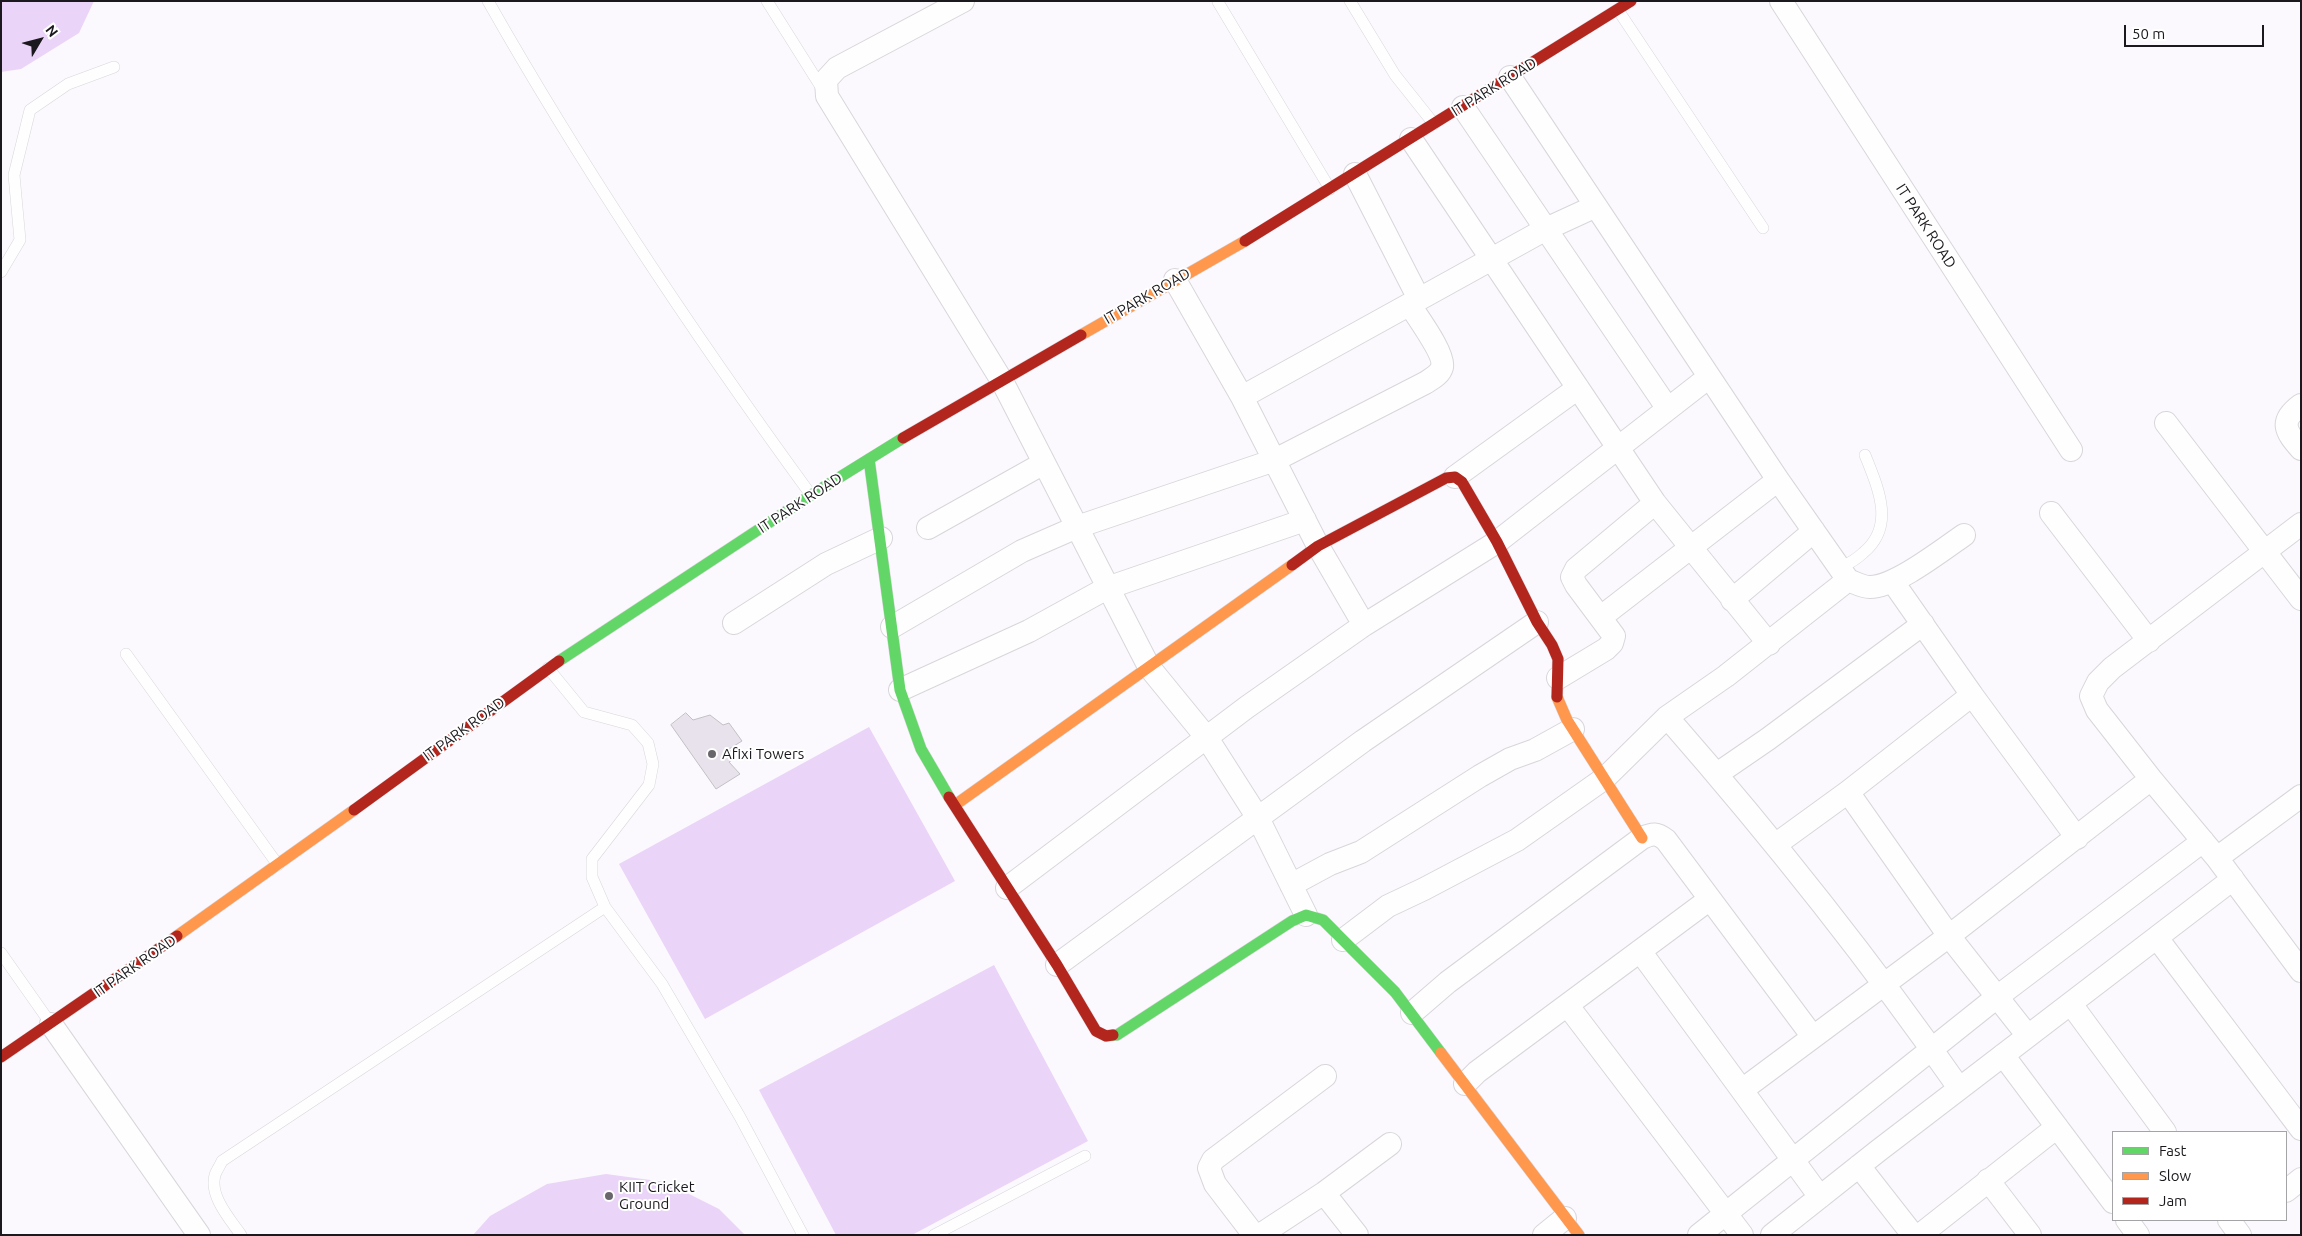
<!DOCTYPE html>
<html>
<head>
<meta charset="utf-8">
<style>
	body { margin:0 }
	#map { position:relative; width:2302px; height:1236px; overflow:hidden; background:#fbf9fd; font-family:Ubuntu,sans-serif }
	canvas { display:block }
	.frame { position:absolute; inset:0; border:2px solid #1b191d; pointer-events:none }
	.legend { position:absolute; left:2112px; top:1131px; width:175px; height:90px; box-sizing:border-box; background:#fff; border:1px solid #a4a3a5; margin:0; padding:6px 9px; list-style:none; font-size:15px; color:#1b191d }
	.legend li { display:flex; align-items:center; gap:10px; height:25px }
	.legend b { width:25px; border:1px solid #a4a3a5 }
	.north { position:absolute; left:15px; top:15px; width:50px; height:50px; -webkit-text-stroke:4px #fff; paint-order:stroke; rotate:53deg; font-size:14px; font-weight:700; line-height:20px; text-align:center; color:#1b191d }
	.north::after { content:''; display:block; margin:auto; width:18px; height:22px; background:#1b191d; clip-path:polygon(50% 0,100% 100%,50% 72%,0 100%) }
	.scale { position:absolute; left:2124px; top:25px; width:140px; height:22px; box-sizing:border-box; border:2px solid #1b191d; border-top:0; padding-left:6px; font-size:15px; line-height:18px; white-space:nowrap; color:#1b191d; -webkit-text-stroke:4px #fff; paint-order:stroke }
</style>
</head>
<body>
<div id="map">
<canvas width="2302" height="1236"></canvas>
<div class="frame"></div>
<ul class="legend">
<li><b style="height:6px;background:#63d668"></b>Fast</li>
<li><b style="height:6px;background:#ff974d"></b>Slow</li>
<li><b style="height:6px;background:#b3261e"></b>Jam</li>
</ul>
<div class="north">N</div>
<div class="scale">50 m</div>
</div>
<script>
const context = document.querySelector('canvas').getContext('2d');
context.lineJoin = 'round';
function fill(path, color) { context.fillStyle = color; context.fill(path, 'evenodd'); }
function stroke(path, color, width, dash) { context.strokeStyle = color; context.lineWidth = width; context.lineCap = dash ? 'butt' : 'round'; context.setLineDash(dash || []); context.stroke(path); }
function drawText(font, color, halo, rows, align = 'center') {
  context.font = font + ' Ubuntu,sans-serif'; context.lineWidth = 4; context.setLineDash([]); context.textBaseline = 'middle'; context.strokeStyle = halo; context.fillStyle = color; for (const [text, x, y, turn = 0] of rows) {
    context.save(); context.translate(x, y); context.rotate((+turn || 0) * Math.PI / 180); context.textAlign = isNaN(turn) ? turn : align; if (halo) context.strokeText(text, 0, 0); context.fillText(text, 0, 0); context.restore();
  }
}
fill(new Path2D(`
	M1,1h93l-15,32 -58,36 -20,3z
	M869,727l86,154 -250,138 -86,-155z
	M994,965l94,176 -176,94h-76l-77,-145z
	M606,1174l59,8 54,27 26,26h-272l17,-19 57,-32z`), '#ead4f8');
const building = new Path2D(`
	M686,713l7,7 17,-5 13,10 6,-2 13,18 -13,8 6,9 -6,4 11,12 -24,15 -45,-64z`);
fill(building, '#e8e2ec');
stroke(building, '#c2c0c4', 1);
const lane = new Path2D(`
	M488,1c97,171 207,335 323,494
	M767,1l56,89
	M1350,1l45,74 39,49
	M1218,2l112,187
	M1618,10l145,218
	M1,272l19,-32 -6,-65 16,-65 38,-26 46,-17
	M1840,568c8,-4 17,-9 23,-15 33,-27 15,-65 2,-98
	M126,654l152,211
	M548,668l36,44 48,13 16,18 5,21 -4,21 -57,74v18l13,30 57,77 78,133 63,118
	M1,953l50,71
	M241,1235c-11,-16 -32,-39 -26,-60 1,-4 5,-9 7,-14l383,-254
	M934,1235l151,-79`);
const street = new Path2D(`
	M963,1l-126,67 -11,12 1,16 175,285 147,286 58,71 51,80 48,97
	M1781,1l290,449
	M1510,77l268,403 70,100c8,3 14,7 22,7 25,0 72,-37 94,-52
	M1463,107l205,302
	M1411,139l244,364 114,141
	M1355,174l64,125
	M1175,280l67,117 76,149 46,79
	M1242,397l304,-168 50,-23
	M2301,405c-22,16 -16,26 0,44
	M2166,423l135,176
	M1455,477l123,-89
	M2051,513l98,128
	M2301,524l-189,144 -14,14 -7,14 6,14 54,69 66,79 84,113
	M928,528l116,-65
	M1893,582l79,113 105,143
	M1732,600l82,-69
	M1601,617l177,-137
	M734,623l92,-59 55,-26
	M892,627l130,-76 55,-24 198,-67 150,-77c6,-4 15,-8 17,-16 3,-13 -24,-49 -32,-62
	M1558,678l48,-29 6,-6 2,-7 -38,-51 -4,-8 4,-8 79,-66
	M900,690l129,-59 78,-43 198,-68
	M1667,717c104,119 202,242 292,371
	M1717,774l51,-35 155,-115
	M1848,792l101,144 79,100
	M1775,845l73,-53 124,-97
	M2217,858l84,-62
	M1291,885l39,-21 31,-12 119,-76 30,-17 25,-9 38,-21
	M1007,888l240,-181 117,-82 133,-83 212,-165
	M2157,938l144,191
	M1343,940l45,-34 36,-17 93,-49 88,-62 62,-61 59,-41 122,-96
	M1640,951l180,246
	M1057,965l306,-224 174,-119
	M2071,1004l94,128
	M1568,1006l174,229
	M1412,1013l36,-31 194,-144c11,-5 15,-5 24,2l147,197
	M51,1024l148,211
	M2003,1055l110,147
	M1465,1084l12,-12 233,-173
	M1742,1090l207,-154 202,-157
	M1859,1166l54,69
	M1988,1180l42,55
	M2286,1191l15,-12
	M1324,1193l33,42
	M2127,1220l11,15
	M2229,1220l11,15
	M1254,1235l-39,-51 -6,-16 4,-8 112,-84
	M1260,1235l64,-42 66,-49
	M1544,1235l21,-17
	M1699,1235l298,-238 206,-156
	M1772,1235l106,-84 355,-272
	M1920,1235l137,-108`);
const fast = new Path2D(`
	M869,459l31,231 21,59 28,48
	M559,661l252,-166 92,-57
	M1113,1035h4l175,-114 14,-6 17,5 72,72 46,61`);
const slow = new Path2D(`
	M1081,335l164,-94
	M1557,697l10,23 75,118
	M955,805l337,-240
	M177,936l177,-126
	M1441,1053l138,182`);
const jam = new Path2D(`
	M1245,241l386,-240
	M903,438l178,-103
	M1292,565l26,-19 128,-68 9,-1 7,5 35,60 40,80 15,23 6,14 -1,38
	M949,797l108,168 39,66 10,5 7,-1
	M354,810l205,-149
	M1,1057l176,-121`);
stroke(lane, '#d8d6da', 12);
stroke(street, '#d8d6da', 24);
stroke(fast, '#d8d6da', 12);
stroke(slow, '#d8d6da', 12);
stroke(jam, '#d8d6da', 12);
stroke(lane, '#fefeff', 11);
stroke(street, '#fefeff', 22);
stroke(fast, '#63d668', 11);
stroke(slow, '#ff974d', 11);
stroke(jam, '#b3261e', 11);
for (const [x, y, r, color] of [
	[712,754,5,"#69676b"],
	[609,1196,5,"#69676b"]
]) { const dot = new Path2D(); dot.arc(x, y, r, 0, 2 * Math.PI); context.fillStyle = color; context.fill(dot); stroke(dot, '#fff', 2); }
drawText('15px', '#1b191d', '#fff', [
	["IT PARK ROAD",1494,87,-32],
	["IT PARK ROAD",1926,226,57],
	["IT PARK ROAD",1147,296,-30],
	["IT PARK ROAD",800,503,-33],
	["IT PARK ROAD",464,729,-36],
	["IT PARK ROAD",135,966,-35]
]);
drawText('15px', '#1b191d', '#fff', [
	["Afixi Towers",722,754],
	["KIIT Cricket",619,1187],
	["Ground",619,1204]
], 'left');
</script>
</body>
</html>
